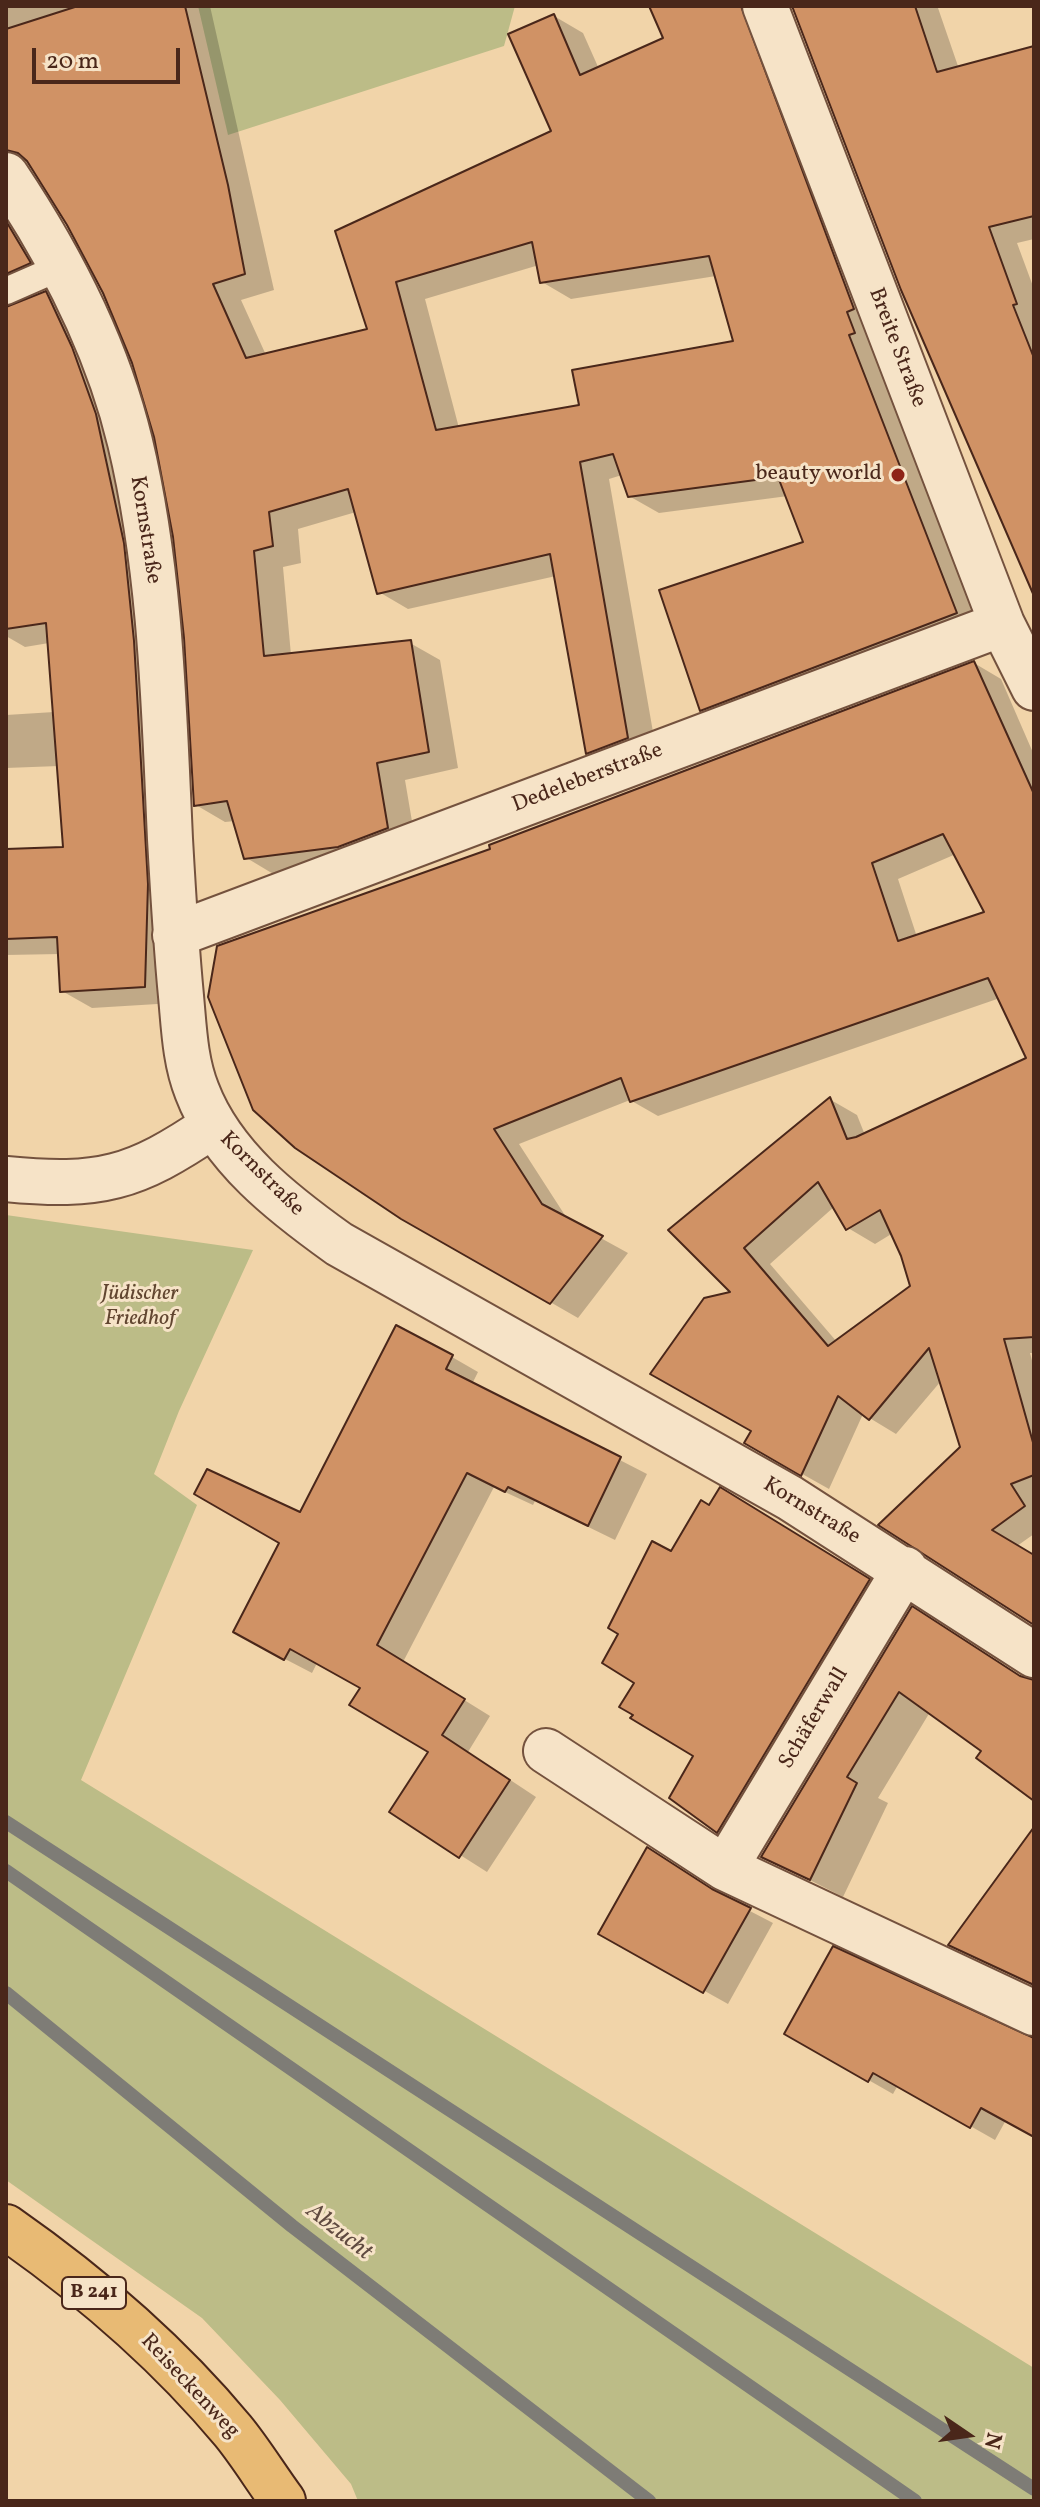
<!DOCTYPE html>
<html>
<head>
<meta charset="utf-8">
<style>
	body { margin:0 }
	#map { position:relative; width:1040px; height:2507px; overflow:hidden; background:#f1d4a9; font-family:Vollkorn,serif }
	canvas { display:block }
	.frame { position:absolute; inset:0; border:8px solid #4a271a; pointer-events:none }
	.north { position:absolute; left:928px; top:2395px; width:80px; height:80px; -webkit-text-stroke:6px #f6e3c7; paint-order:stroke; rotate:103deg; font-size:22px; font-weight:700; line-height:32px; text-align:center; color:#4a271a }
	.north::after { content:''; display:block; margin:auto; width:28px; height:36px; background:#4a271a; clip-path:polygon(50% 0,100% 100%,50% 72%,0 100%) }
	.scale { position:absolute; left:32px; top:48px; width:148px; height:36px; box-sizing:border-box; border:4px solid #4a271a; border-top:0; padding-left:10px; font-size:24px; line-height:28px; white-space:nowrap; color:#4a271a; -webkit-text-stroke:6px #f6e3c7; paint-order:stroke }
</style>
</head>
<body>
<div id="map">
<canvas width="1040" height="2507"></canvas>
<div class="frame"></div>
<div class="north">N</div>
<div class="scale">20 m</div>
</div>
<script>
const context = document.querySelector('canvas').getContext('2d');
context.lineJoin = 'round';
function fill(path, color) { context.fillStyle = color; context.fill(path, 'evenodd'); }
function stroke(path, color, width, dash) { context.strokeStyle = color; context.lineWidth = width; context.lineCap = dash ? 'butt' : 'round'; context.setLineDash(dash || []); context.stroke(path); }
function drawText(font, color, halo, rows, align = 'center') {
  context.font = font + ' Vollkorn,serif'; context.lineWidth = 6; context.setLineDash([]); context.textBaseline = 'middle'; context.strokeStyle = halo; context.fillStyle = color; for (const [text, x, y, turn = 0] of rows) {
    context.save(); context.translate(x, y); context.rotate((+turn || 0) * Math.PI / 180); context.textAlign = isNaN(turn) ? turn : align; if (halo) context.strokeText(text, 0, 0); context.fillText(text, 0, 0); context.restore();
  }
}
fill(new Path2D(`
	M198,6h317l-11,40 -276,89z
	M6,1215l247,35 -74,161 -25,63 43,31 -116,275 953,588v133h-676l-7,-17 -71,-84 -78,-82 -196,-138z`), '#bcbc87');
fill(new Path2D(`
	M6,6h204l64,284 -33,10 25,55 103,-24 -31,-99 216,-100v-116l29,17 16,36 67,-29 -15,-34h126l208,623 -254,98 -29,-18 104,-165 -18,-48 -129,17 -30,-17 -7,-21 -13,4 48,276 -40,15 -29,-17 -32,-177 -148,33 -29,-17 -23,-80 -58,17 3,34 -18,4 8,88 119,-12 30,17 18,108 -53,12 11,65 -141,30 -30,-18 -10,-36 -10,1 -29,-17 -10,-168 -11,-101 -19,-100 -22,-73 -29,-71 -72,-125 -11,4 37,109 -36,18 -1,4 24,-9 29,17 39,88 60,605 -82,5 -30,-17 -2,-37 -54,1v-129l2,25 57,-2 -6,-83 -53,2v-53l48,-3 -5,-69 -24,4 -19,-11zM539,265l3,17 29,17 145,-23 19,67 -154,64 -122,21 -34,-129z
	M794,6h153l-9,2 21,61 75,-21v191l-17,4 17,46v299z
	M974,663l27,16 33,76v598h-4l4,15v166l-17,12 17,11v59l-153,-92 81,-77 -21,-66 -45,53 -33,-20 -34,75 -82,-46 6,-12 -19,-138 -63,-63 160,-130 26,15 8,20 164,-76 -29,-61 -342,118 -28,-16 -111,44 49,76 60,33 -50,65 -176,-101 90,-367zM956,854l30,59 -69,24 -19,-58zM835,1206l13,22 27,16 18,-11 19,54 -75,55 -67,-78z
	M452,1357l26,15 -6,12 175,90 -32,66 -80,-39 -2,4 -39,-18 -91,175 87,54 -22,36 68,45 -49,75 -96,-61 39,-59 -68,-65 -45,-24 -5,10 -50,-26 39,-133z
	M743,1503l148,91 -151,250 -22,-13 -22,-75 -59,-74 35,-128 38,-46z
	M911,1612l123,85v102l-50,-48 -54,-39 -52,86 10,5 -45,94 -80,-41z
	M1034,1831v156l-83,-43z
	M721,1896l52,27 -45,81 -127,-71z
	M786,2033l248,6v97l-28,-16 -11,20 -97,-55 -5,9z`), '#0003');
stroke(new Path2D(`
	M6,1822l1028,667
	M6,1871l909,630
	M6,1993l286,233 357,275`), '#7e7c76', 14);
const building = new Path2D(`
	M78,6h107l43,179 17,89 -32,10 33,74 121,-29 -32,-98 216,-100 -43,-97 46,-20 26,61 83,-37 -14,-32h92l113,303 -7,3 8,21 -6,2 108,278 -257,98 -41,-121 144,-48 -25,-65 -150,20 -15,-43 -33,8 48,276 -42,16 -36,-200 -173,40 -29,-105 -79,23 4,34 -19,5 10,105 147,-16 18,112 -52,11 11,65 -50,19 -94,12 -17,-58 -33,5 -10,-168 -11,-101 -19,-100 -22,-74 -29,-70 -36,-68 -40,-64 -9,-8 -12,-3v-121zM532,242l8,41 169,-27 24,85 -161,29 7,35 -143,25 -40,-148z
	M792,6h123l22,66 97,-26v170l-45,11 28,77 -4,1 21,53v238l-133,-306z
	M6,221l25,42 -25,11z
	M46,291l26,56 24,67 28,129 10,98 14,243 -3,103 -85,5 -3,-55 -51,2v-90l57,-2 -17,-224 -40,6v-322z
	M974,661l60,133v543l-30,2 30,107v29l-23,9 14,22 -33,24 42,25v70l-156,-100 82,-78 -31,-99 -60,72 -31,-24 -37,80 -57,-33 7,-12 -101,-57 54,-76 26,-6 -62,-62 162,-133 17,42 9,-2 170,-79 -38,-80 -358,124 -9,-24 -127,51 48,75 61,32 -53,68 -149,-85 -106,-71 -42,-38 -45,-113 9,-51 273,-97 -1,-4zM943,834l41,78 -86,29 -26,-78zM818,1182l28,48 34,-20 21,46 9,30 -82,60 -84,-98z
	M396,1325l57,30 -7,14 175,88 -33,69 -80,-39 -3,5 -38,-19 -90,172 88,54 -23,36 68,45 -51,78 -70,-46 39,-60 -79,-47 11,-17 -70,-39 -6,11 -51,-28 46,-89 -85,-49 13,-25 93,43z
	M720,1487l150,92 -153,254 -48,-35 24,-42 -63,-38 3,-3 -14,-8 15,-24 -32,-20 16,-29 -10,-6 44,-87 19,10 30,-51 8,5z
	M912,1606l108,70 14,4v121l-58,-43 5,-7 -82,-59 -52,85 10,6 -47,97 -49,-23z
	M1034,1827v158l-86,-40z
	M647,1847l65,42 39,19 -48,85 -105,-59z
	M833,1946l201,92v99l-53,-29 -11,20 -97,-55 -5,9 -84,-48z`);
fill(building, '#d09265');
stroke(building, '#4a271a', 2);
const service = new Path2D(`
	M6,291l57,-25`);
const minor = new Path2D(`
	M765,6l237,618 32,64
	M6,175c55,82 101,171 124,267 31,129 34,265 40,397 3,53 6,105 11,157 3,32 4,65 16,95 25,66 86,113 142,153l451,254 244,157
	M175,935l827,-311
	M6,1179c94,9 128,0 206,-53
	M546,1751l179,117 309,145
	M725,1868l180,-299`);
const primary = new Path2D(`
	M6,2227c83,58 162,126 227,204 18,22 33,47 50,70`);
stroke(service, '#74523e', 30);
stroke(minor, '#74523e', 48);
stroke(primary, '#4a271a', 48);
stroke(service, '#f6e3c7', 26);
stroke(minor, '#f6e3c7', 44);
stroke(primary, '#e8ba74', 44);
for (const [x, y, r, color] of [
	[898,475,8,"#8f2418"]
]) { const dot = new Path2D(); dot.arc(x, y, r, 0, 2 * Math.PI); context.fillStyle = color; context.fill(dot); stroke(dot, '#f6e3c7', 3); }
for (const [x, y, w] of [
	[94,2293,64]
]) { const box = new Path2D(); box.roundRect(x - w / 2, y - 16, w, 32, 6); context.fillStyle = '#f6e3c7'; context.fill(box); stroke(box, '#4a271a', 2); }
drawText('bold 20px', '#4a271a', null, [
	["B 241",94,2293]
]);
drawText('22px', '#4a271a', '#f6e3c7', [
	["Breite Straße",896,348,69],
	["Kornstraße",144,530,81],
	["Dedeleberstraße",588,779,-21],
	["Kornstraße",261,1175,45],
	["Kornstraße",811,1512,31],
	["Schäferwall",815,1719,-59],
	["Reiseckenweg",189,2387,47]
]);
drawText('22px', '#4a271a', '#f6e3c7', [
	["beauty world",882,475]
], 'right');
drawText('italic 22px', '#614530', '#f6e3c7', [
	["Jüdischer",140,1295],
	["Friedhof",140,1320]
]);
drawText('italic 24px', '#604a40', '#f6e3c7', [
	["Abzucht",338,2233,38]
]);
</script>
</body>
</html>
